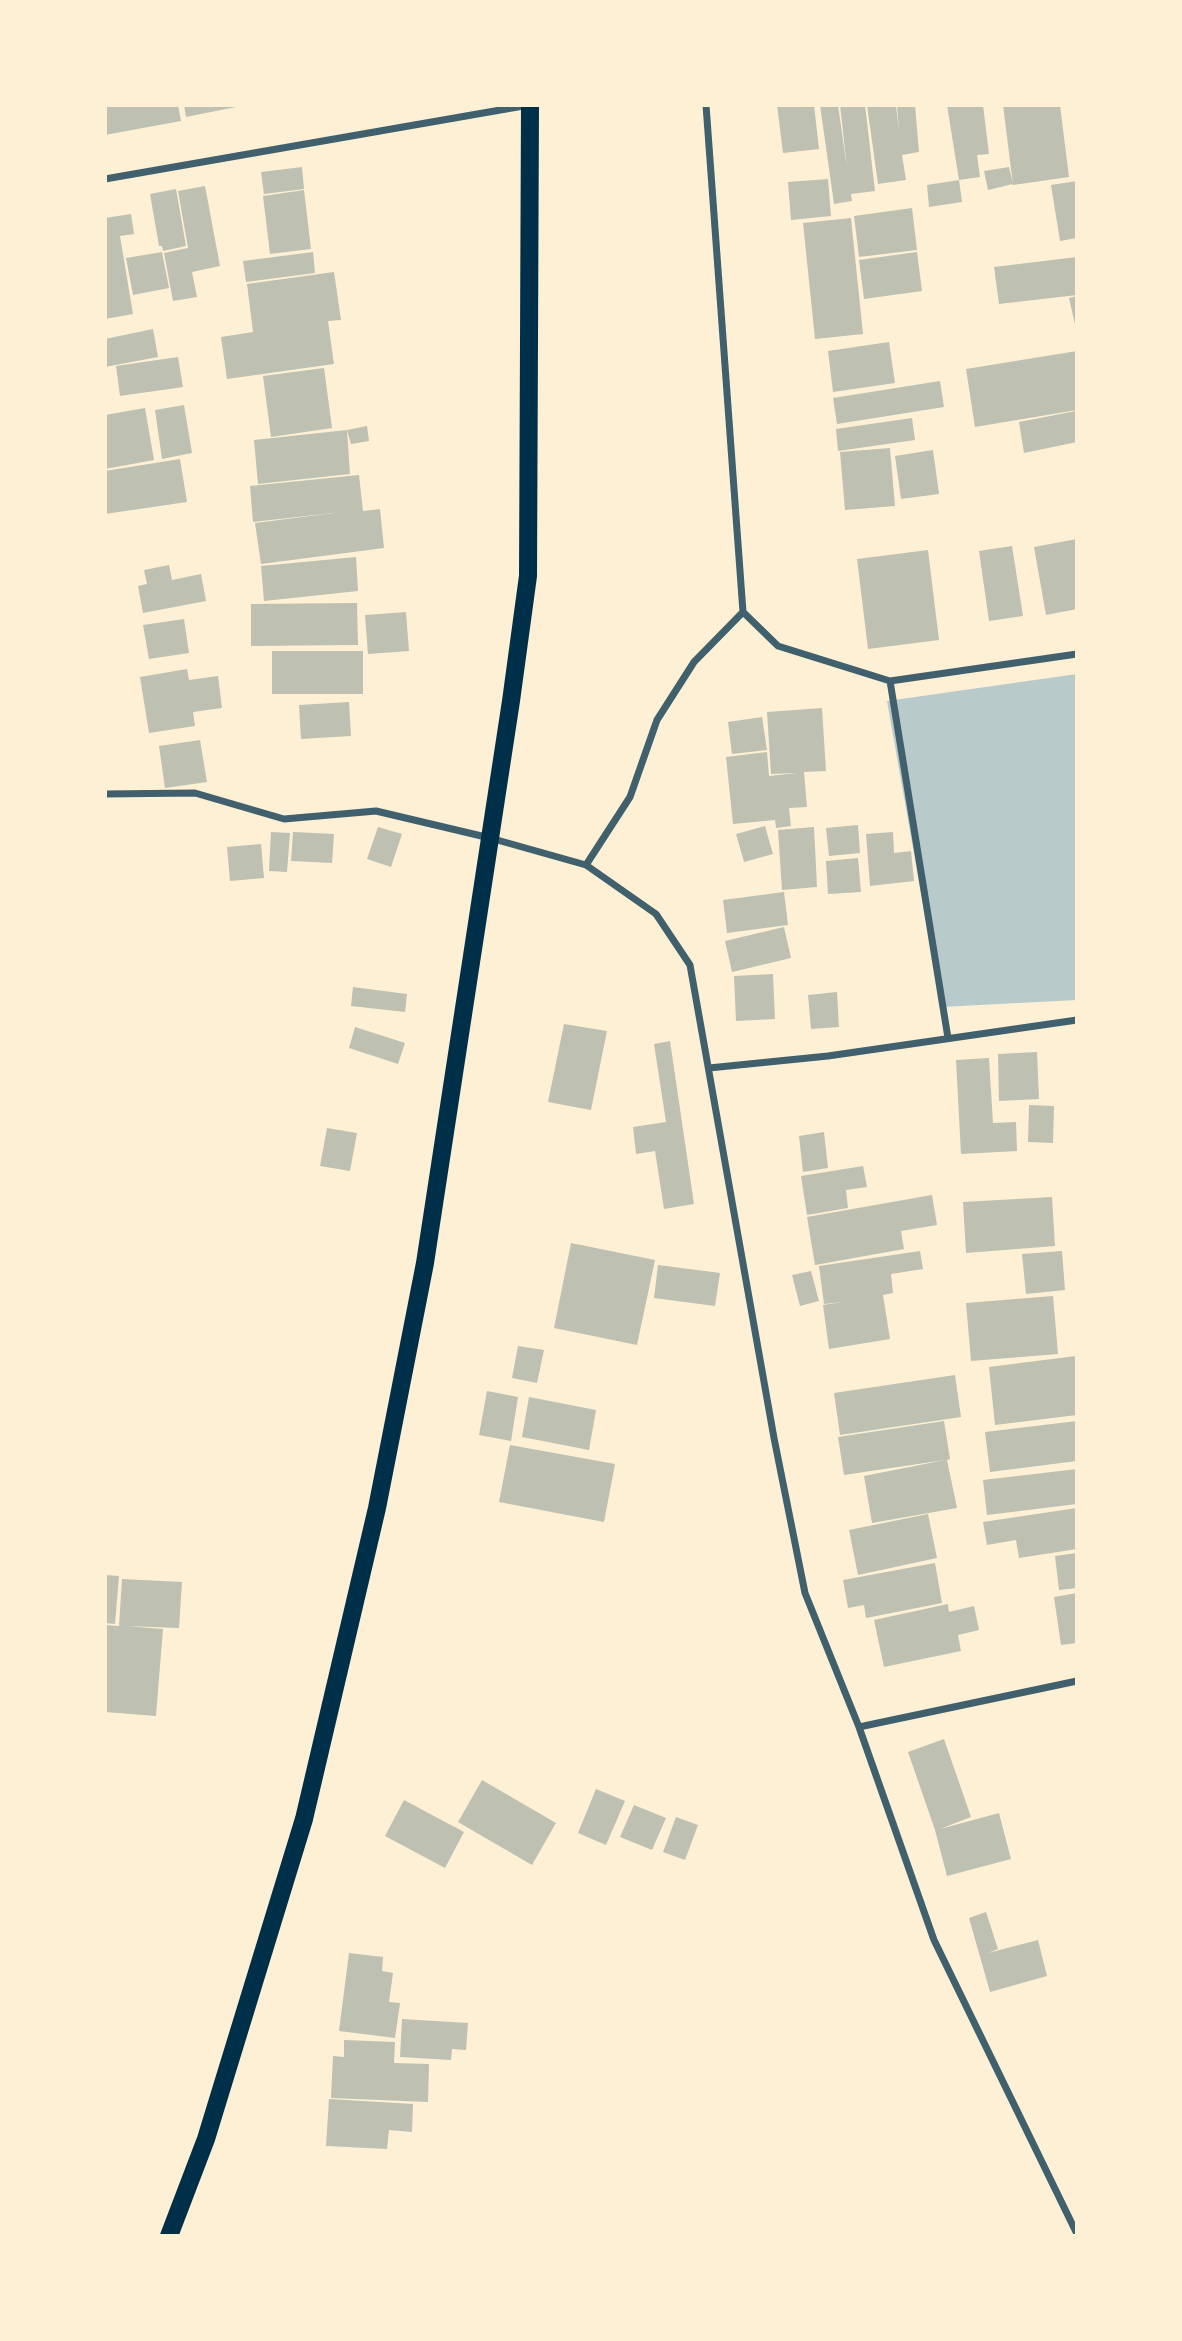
<!DOCTYPE html>
<html>
<head>
<meta charset="utf-8">
<style>
	body { margin:0 }
	#map { position:relative; width:1182px; height:2341px; overflow:hidden; background:#fdf0d5; font-family:"Titillium Web",sans-serif }
	canvas { display:block }
	.frame { position:absolute; inset:0; border:107px solid #fdf0d5; pointer-events:none }
</style>
</head>
<body>
<div id="map">
<canvas width="1182" height="2341"></canvas>
<div class="frame"></div>
</div>
<script>
const context = document.querySelector('canvas').getContext('2d');
context.lineJoin = 'round';
function fill(path, color) { context.fillStyle = color; context.fill(path, 'evenodd'); }
function stroke(path, color, width, dash) { context.strokeStyle = color; context.lineWidth = width; context.lineCap = dash ? 'butt' : 'round'; context.setLineDash(dash || []); context.stroke(path); }
fill(new Path2D(`
	M1077,674v326l-136,7 -54,-306z`), '#b9caca');
fill(new Path2D(`
	M105,105h73l3,16 -76,14z
	M184,105h57v1l-55,11z
	M777,105h37l5,44 -36,4z
	M820,105h18l9,63 -7,-63h25l10,86 -24,3 1,7 -18,3z
	M867,105h29l3,28 -2,-28h18l4,47 -17,3 4,25 -28,4z
	M947,105h36l6,49 -12,1 3,22 -21,3z
	M1003,105h57l9,72 -56,8z
	M302,167l2,22 -40,5 -3,-22z
	M1009,167l4,17 -25,6 -4,-19z
	M828,179l3,37 -40,4 -3,-38z
	M959,180l3,22 -33,5 -2,-22z
	M1077,181v57l-17,3 -9,-56z
	M205,186l15,80 -28,6 5,25 -24,4 -9,-48 24,-5 -10,-57z
	M176,189l10,57 -23,5 -1,-5h-3l-9,-52z
	M304,190l7,59 -41,5 -7,-58z
	M912,208l5,42 -58,7 -5,-41z
	M131,214l3,20 -14,2 13,78 -28,5v-101z
	M851,218l12,116 -48,5 -12,-116z
	M162,252l7,36 -36,7 -7,-37z
	M313,252l2,21 -69,9 -3,-21z
	M917,252l5,39 -58,8 -5,-39z
	M1077,257v38l-78,9 -5,-37z
	M334,272l7,48 -13,1 6,43 -107,15 -6,-42 32,-5 -6,-48z
	M1077,296v33h-1l-7,-31z
	M153,329l5,28 -53,10v-28z
	M889,342l6,41 -62,9 -5,-41z
	M1077,351v59l-102,17 -9,-58z
	M178,357l5,30 -63,9 -4,-30z
	M324,368l8,60 -61,9 -8,-61z
	M940,381l4,26 -107,17 -4,-26z
	M184,405l8,48 -30,6 -7,-49z
	M145,408l9,52 -49,9v-54z
	M1076,411l1,31 -53,11 -5,-31z
	M912,418l3,22 -77,11 -2,-22z
	M367,426l2,15 -18,3 -4,-14z
	M347,430l3,44 -92,10 -4,-44z
	M890,448l5,58 -50,4 -5,-58z
	M933,450l6,44 -38,5 -6,-43z
	M180,459l7,43 -82,12v-43z
	M359,475l4,36 17,-2 4,39 -123,16 -6,-41 87,-11 -89,10 -3,-36z
	M1077,539v70l-31,6 -12,-68z
	M1012,546l11,70 -34,5 -10,-70z
	M928,550l11,90 -71,9 -11,-90z
	M356,557l2,34 -94,10 -3,-35z
	M169,565l3,15 29,-6 5,27 -63,12 -5,-27 9,-2 -3,-14z
	M357,603l1,42 -107,1v-42z
	M406,612l3,39 -41,3 -3,-39z
	M184,619l5,34 -40,6 -6,-34z
	M272,651h91v43h-91z
	M187,669l2,11 29,-4 4,32 -29,4 2,14 -46,7 -9,-56z
	M349,702l2,34 -50,3 -2,-34z
	M822,708l4,63 -22,1 3,35 -18,1 2,18 -15,2 -1,-8 -42,4 -7,-67 41,-5 2,24 28,-3 -26,1 -4,-62z
	M762,717l5,33 -35,4 -4,-32z
	M200,740l7,42 -42,6 -6,-42z
	M858,825l2,28 -31,3 -3,-28z
	M765,826l8,28 -29,8 -8,-28z
	M378,827l24,7 -11,33 -24,-8z
	M814,827l3,60 -35,3 -4,-60z
	M271,832l19,1 -3,39 -18,-1z
	M293,832l41,2 -2,29 -41,-2z
	M893,832l1,21 17,-2 3,30 -44,5 -4,-52z
	M261,844l3,34 -34,3 -3,-34z
	M858,858l3,34 -33,2 -2,-33z
	M784,892l4,33 -61,8 -4,-33z
	M784,927l7,31 -59,14 -7,-31z
	M773,974l2,45 -39,2 -2,-45z
	M353,987l54,7 -2,18 -54,-6z
	M837,992l2,35 -28,2 -3,-34z
	M564,1024l43,7 -16,79 -43,-8z
	M355,1027l50,16 -7,21 -49,-16z
	M670,1041l24,163 -30,5 -9,-58 -19,3 -3,-27 33,-5 -12,-78z
	M1037,1052l2,47 -40,2 -1,-47z
	M989,1058l4,65 23,-1 1,29 -56,3 -5,-94z
	M1029,1105l25,1 -1,37 -25,-1z
	M327,1128l30,5 -7,38 -30,-5z
	M824,1132l4,36 -25,4 -4,-36z
	M863,1166l4,21 -21,3 2,18 -41,7 -6,-39z
	M932,1195l5,30 -36,6 3,18 -89,16 -8,-48z
	M1052,1197l3,49 -89,7 -3,-51z
	M571,1243l84,17 -18,85 -83,-17z
	M920,1251l3,18 -32,5 2,19 -10,2 7,44 -61,10 -6,-44 19,-3 -18,2 -5,-38z
	M1062,1251l3,39 -39,4 -4,-40z
	M658,1265l62,8 -5,33 -61,-8z
	M811,1271l8,30 -19,5 -8,-31z
	M1053,1296l5,58 -87,7 -5,-58z
	M518,1346l26,4 -7,33 -25,-5z
	M1076,1356l1,59 -82,10 -6,-58z
	M955,1375l6,42 -121,18 -6,-42z
	M487,1391l31,6 -7,44 -32,-6z
	M529,1397l67,13 -7,40 -67,-13z
	M944,1421l6,38 -3,1 10,48 -85,15 -8,-47 81,-16 -101,15 -6,-38z
	M1077,1421v40l-87,11 -5,-40z
	M510,1445l105,19 -11,58 -105,-20z
	M1077,1469v35l-90,11 -4,-35z
	M1077,1508v41l-58,9 -3,-18 -29,5 -4,-23z
	M928,1514l9,44 -79,17 -9,-45z
	M1077,1553v35l-18,2 -4,-34z
	M935,1563l7,40 -76,15 -2,-13 -16,3 -5,-28z
	M105,1575l14,1 -4,48 -10,-1z
	M122,1579l60,3 -3,46 -52,-2 36,3 -7,87 -51,-4v-87l14,1z
	M1077,1593v50l-16,2 -7,-48z
	M948,1604l1,8 25,-6 5,24 -21,5 3,16 -77,16 -10,-47z
	M944,1739l27,78 -31,12 59,-16 12,46 -64,17 -12,-46 -27,-78z
	M482,1780l74,43 -24,42 -74,-43z
	M596,1789l29,12 -19,44 -28,-12z
	M404,1800l60,32 -19,36 -60,-32z
	M634,1805l32,13 -14,32 -32,-13z
	M676,1817l22,8 -13,35 -22,-8z
	M986,1912l12,37 -10,4 50,-13 9,36 -57,16 -21,-74z
	M349,1953l34,4 -1,14 11,2 -4,29 11,1 -5,35 -56,-7z
	M402,2019l66,4 -2,27 -14,-1 -1,11 -51,-3z
	M344,2040l51,2 -1,21 35,1 -1,38 -97,-4 2,-42 11,1z
	M329,2099l84,5 -1,28 -23,-2 -2,19 -61,-3z`), '#bec0b2');
stroke(new Path2D(`
	M706,105l37,507 35,34 112,35 187,-27
	M105,179l424,-74
	M890,681l58,357
	M105,794l90,-1 89,26 92,-8 114,27 96,27 70,49 34,51 84,473 31,155 54,134 75,213 143,294
	M586,865l44,-68 27,-77 37,-58 49,-50
	M709,1068l119,-12 249,-36
	M859,1727l218,-46`), '#3f606c', 7);
stroke(new Path2D(`
	M169,2236l37,-97 98,-320 73,-311 48,-245 86,-562 17,-125 2,-471`), '#003049', 18);
</script>
</body>
</html>
